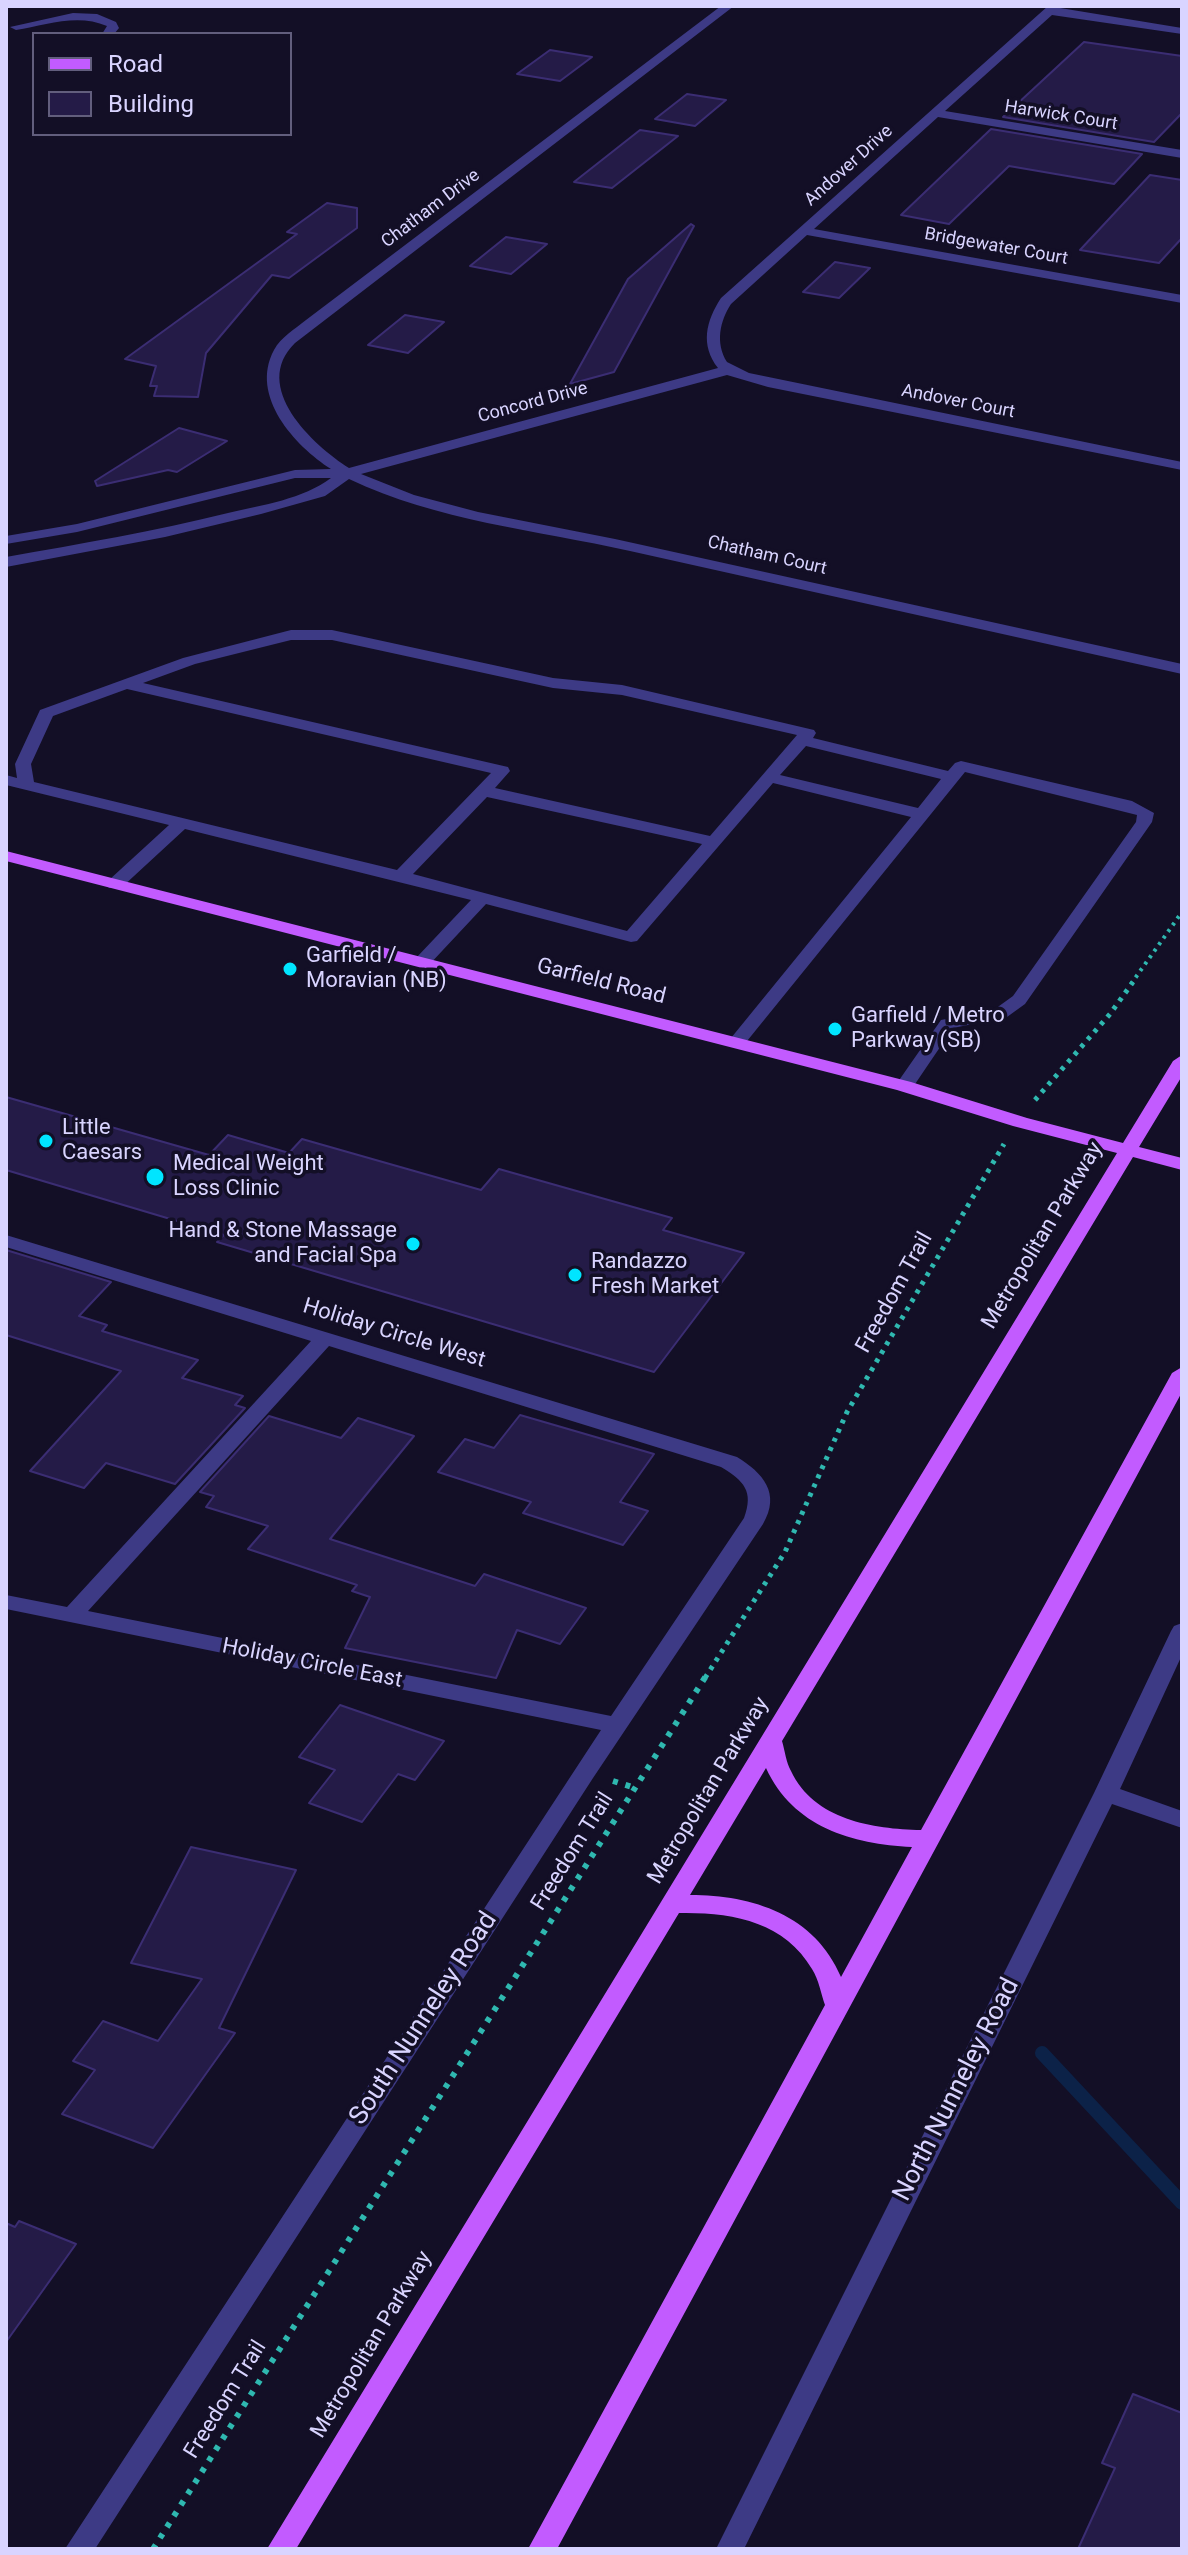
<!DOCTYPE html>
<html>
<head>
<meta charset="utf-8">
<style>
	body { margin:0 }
	#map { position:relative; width:1188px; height:2555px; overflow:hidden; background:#130f26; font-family:Roboto,sans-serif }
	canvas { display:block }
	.frame { position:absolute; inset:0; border:8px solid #d9d4ff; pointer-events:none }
	.legend { position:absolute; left:32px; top:32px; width:260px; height:104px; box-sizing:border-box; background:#130f26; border:2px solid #625e7d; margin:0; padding:10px 14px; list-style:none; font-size:24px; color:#d9d4ff }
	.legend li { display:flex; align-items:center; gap:16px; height:40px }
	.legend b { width:40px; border:2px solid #625e7d }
</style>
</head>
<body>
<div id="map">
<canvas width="1188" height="2555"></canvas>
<div class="frame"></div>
<ul class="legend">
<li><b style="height:10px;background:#c25bff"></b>Road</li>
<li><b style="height:22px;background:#241b47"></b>Building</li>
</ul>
</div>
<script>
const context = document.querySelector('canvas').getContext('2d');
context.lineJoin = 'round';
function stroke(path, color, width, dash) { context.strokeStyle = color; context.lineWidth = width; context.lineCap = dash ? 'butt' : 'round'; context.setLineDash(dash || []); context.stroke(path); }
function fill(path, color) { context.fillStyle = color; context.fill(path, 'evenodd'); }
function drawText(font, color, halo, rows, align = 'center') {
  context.font = font + ' Roboto,sans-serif'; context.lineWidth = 7; context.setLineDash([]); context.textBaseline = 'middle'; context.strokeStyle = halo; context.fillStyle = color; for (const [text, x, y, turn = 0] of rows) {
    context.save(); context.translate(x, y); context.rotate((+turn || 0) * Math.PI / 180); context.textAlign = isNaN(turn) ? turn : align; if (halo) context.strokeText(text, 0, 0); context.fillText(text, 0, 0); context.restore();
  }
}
stroke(new Path2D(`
	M1042,2053l140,150`), '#0c2248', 14);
const building = new Path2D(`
	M1084,42l98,14v57l-28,29 -151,-25z
	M550,50l42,7 -32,24 -43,-7z
	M687,94l39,6 -31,26 -40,-7z
	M991,129l151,25 -28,30 -105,-18 -60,58 -48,-9z
	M640,130l38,6 -66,52 -38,-6z
	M1150,175l32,5v58l-23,25 -79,-13z
	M327,203l30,5v20l-68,50 -17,-3 -66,78 -8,44 -44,-1 3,-10h-7l6,-20 -31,-7 172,-125 -10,-2z
	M691,224l3,2 -80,146 -44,12 58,-105z
	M506,237l41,7 -36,30 -41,-8z
	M835,262l35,6 -31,30 -36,-6z
	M405,315l39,7 -36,31 -40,-8z
	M179,428l48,13 -50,31 -9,-2 -71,16 -2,-5z
	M6,1097l203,58 19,-20 61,18 13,-14 179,51 18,-21 173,49 -9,12 81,23 -90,119 -437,-130 7,-7 -218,-65z
	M6,1250l105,32 -32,34 28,9 -5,6 96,29 -16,18 61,18 -8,9 10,3 -70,76 -69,-21 -22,25 -54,-17 91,-100 -115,-36z
	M520,1415l134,39 -34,48 28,9 -25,34 -100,-32 8,-11 -93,-30 27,-33 29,9z
	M269,1416l72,22 17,-20 56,18 -84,103 145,47 9,-12 102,34 -26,36 -43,-14 -21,48 -151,-30 25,-51 -18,-6 5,-6 -109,-36 20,-23 -62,-19 8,-11 -14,-4z
	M340,1705l104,36 -29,39 -17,-6 -36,48 -53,-19 26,-33 -36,-13z
	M191,1847l105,23 -77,158 16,5 -82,115 -91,-34 33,-44 -22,-9 30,-40 55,20 44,-62 -71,-16z
	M19,2221l57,23 -70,98v-119l9,4z
	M1133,2394l49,19v136h-104l37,-81 -13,-5z`);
fill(building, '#241b47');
stroke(building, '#3b2d73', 2);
stroke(new Path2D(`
	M1131,984l51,-72`), '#2fb8b0', 4, [3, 5]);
stroke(new Path2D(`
	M1035,1100l75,-86 23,-32
	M705,1678l80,-126 62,-140 157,-268`), '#2fb8b0', 5, [4, 6]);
stroke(new Path2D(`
	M613,1781l22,7
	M153,2549l553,-873`), '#2fb8b0', 6, [5, 8]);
fill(new Path2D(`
	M721,6h13l-439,337c-45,44 18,102 54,125l369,-100c-18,-23 -12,-47 3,-70l327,-292 134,22v6l-130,-19 -107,96 237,39v8l-244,-41 -124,112 368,66v8l-375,-68 -76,69c-11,17 -16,39 -4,58l22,11 433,89v8l-414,-83 -41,-12 -366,99 53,21 64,17 137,27 567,125v10c-184,-41 -368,-82 -552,-123 -94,-21 -193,-30 -281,-72l-24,17 -64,18 -96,23 -159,30v-10c74,-13 149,-26 222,-44 35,-8 75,-14 103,-35h-36l-218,54 -71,12v-8l71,-12 218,-54 36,-1c-36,-23 -82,-73 -57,-119 7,-13 21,-21 32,-30z
	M73,13l24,1 19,8 3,6 -5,6h-12l5,-8c-29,-13 -62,-1 -91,4l-6,-3z
	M291,630h41l221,48 69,7 192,45 2,3 -3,5 135,33 7,-8 6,-2 171,40 22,12 -2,9 -127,182 -18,13 -54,11 -42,62 -7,2 -9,-6 46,-66 54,-11 18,-13 123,-174 1,-7 -172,-43 -222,274h-12l-3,-4 3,-4 180,-221 -138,-34 -136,158 -6,1 -145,-38 -58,62h-12l-3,-4 3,-4 55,-58 -286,-71 -64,59h-12l-3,-4 3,-4 60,-55 -163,-40v-10l11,3 -2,-14 25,-54 143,-52zM291,640h41l221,48 69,7 175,40 -87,101 -215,-48 15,-17 -2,-4 -365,-84 52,-19zM127,689l364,84 -94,97 -363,-88 -3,-18 22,-48zM806,746l135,33 -23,29 -138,-33zM487,797l215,47 -75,87 -214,-57z
	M6,1235l731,222c26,16 44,36 26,67l-170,254 -498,771h-30l536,-819 -595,-121v-14l61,12 244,-266 -305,-94zM329,1346l392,121c23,14 33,24 23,51l-133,198 -523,-105z
	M1182,1623v32l-62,134 62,22v17l-70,-24 -368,745h-28l378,-756 77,-162 3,-5z`), '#3d3a85');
fill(new Path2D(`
	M6,851l905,231 116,36 96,25 50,-82 9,-6v21l-43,71 43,11v12l-49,-13 -351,584c3,10 4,21 9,30 23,49 82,58 130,59l251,-457 10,-6v25l-625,1157h-29l297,-544c-4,-11 -6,-25 -13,-36 -28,-48 -81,-57 -133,-56l-383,636h-29l850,-1396 -104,-27 -116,-36 -891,-229zM766,1768c27,59 86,76 146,79l-71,130c-26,-62 -88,-82 -151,-82z`), '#c25bff');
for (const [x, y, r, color] of [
	[290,969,8,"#00e5ff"],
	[835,1029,8,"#00e5ff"],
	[46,1141,8,"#00e5ff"],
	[155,1177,10,"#00e5ff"],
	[413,1244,8,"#00e5ff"],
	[575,1275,8,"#00e5ff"]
]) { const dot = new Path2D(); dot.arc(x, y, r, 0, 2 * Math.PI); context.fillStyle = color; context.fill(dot); stroke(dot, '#130f26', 3); }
drawText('18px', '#d9d4ff', '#130f26', [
	["Harwick Court",1061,116,9],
	["Andover Drive",849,166,-42],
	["Chatham Drive",431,209,-37],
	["Bridgewater Court",996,247,10],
	["Andover Court",958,402,11],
	["Concord Drive",533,403,-15],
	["Chatham Court",767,556,13]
]);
drawText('22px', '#d9d4ff', '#130f26', [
	["Garfield /",306,956],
	["Moravian (NB)",306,981],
	["Garfield / Metro",851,1016],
	["Parkway (SB)",851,1041],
	["Little",62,1128],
	["Caesars",62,1153],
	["Medical Weight",173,1164],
	["Loss Clinic",173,1189],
	["Hand & Stone Massage",397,1231,"right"],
	["and Facial Spa",397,1256,"right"],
	["Randazzo",591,1262],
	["Fresh Market",591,1287]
], 'left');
drawText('22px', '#d9d4ff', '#130f26', [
	["Garfield Road",601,982,14],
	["Metropolitan Parkway",1043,1236,-59],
	["Freedom Trail",895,1293,-61],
	["Holiday Circle West",394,1334,17],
	["Holiday Circle East",312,1664,11],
	["Metropolitan Parkway",709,1791,-59],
	["Freedom Trail",573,1852,-58],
	["Metropolitan Parkway",372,2345,-59],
	["Freedom Trail",226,2400,-58]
]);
drawText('26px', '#d9d4ff', '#130f26', [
	["South Nunneley Road",424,2019,-57],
	["North Nunneley Road",957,2090,-63]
]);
</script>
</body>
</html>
